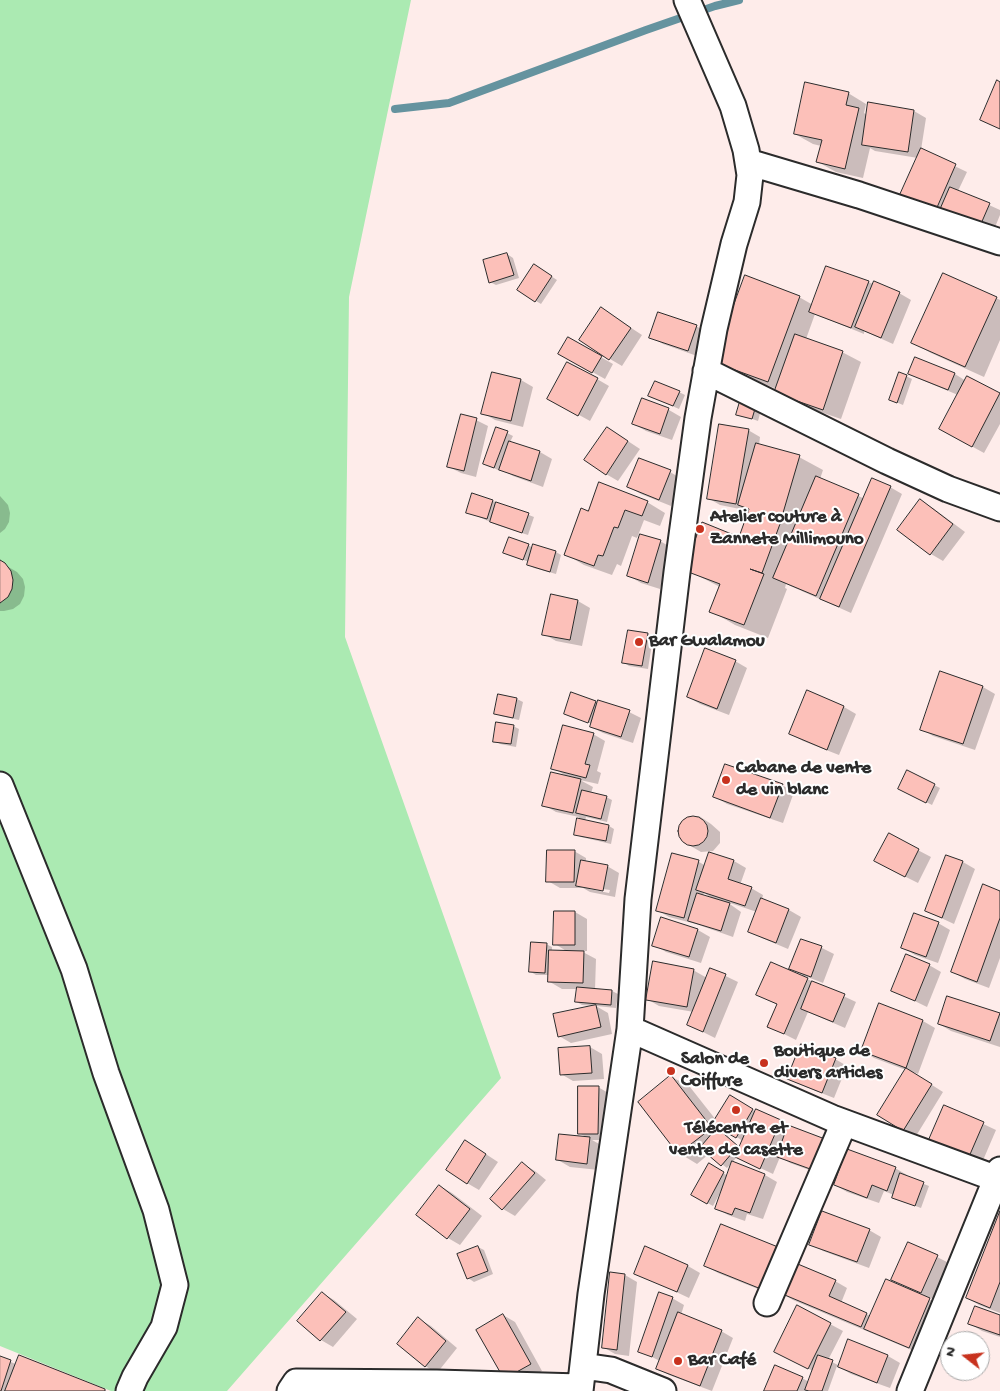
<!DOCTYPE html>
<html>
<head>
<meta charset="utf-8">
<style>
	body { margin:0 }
	#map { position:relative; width:1000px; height:1391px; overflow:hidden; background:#feecea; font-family:"Gochi Hand",sans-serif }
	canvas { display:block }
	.north { position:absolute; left:940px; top:1331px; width:50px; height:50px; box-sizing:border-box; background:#fff; border:1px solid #aaa; border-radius:50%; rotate:286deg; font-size:14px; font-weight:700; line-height:20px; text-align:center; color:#2b2b2b }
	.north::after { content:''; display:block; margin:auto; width:18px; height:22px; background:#c8321e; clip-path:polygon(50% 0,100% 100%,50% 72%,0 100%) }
</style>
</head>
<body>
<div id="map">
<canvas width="1000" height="1391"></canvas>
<div class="north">N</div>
</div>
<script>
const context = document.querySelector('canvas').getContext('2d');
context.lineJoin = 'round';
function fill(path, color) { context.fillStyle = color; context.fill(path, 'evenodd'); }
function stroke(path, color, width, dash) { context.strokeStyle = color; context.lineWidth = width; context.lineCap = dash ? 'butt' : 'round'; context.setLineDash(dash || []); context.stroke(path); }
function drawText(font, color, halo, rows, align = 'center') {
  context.font = font + ' "Gochi Hand",sans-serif'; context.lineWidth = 4; context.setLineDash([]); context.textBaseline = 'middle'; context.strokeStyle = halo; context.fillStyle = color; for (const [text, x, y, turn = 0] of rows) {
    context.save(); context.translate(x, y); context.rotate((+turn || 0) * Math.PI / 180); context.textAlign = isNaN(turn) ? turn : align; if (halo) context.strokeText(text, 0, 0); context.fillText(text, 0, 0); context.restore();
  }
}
fill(new Path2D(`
	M0,0h411l-62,297 -4,340 156,441 -274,313h-116l-111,-45z`), '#abeab2');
fill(new Path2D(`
	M848,93l18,11 -2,9 3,2 47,-4 12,7 -5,32 46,22 -9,19 42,19v5l-7,17 -80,-29 5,-45 -43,-7 -5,-3 -7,30 -27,-6 -18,-10 3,-16 -8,-2 -18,-10z
	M507,254l6,4 6,20 -23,7 -6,-3z
	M534,265l23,15 -16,24 -23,-14z
	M868,282l31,11 12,7 -18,44 -29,-13v3l-49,-20 -9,25 36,13 19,10 -20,57 -47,-16 -17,-14 -44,-17 -18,-10 84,-65 14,8z
	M996,298l4,2v40l-16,37 -53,-24 -18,-10z
	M613,316l29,19 -20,31 -12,-7z
	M696,326l12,7 -8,24 -37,-13 -12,-7z
	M569,339l44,25 -8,15 -45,-25z
	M916,359l39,15 11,7 2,-3 32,17v29l-16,29 -31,-17 5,-41 -36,-15 -12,-6z
	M493,373l28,7 12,7 -10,40 -28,-7 -12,-7z
	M906,376l6,3 -9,26 -12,-5z
	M597,379l12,7 -19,35 -29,-16z
	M679,392l6,3 -6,14 -29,-13z
	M643,400l26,10 12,7 -9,23 -26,-9 -12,-7z
	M762,406l-4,15 -20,-7z
	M476,420l12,6 -12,51 -15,-4 -12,-6z
	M608,428l32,21 -22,32 -12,-7z
	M748,430l12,7 -1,8 40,12 24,13 -3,9 45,20 25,-12 12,7 -51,119 -65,-29 -1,4 2,1 -19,49 -33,-13 -24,-14 9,-24 -35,-18 54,-31 11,-27 -30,-6 -12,-7z
	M507,433l6,3 -3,6 30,10 12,7 -9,28 -30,-11 -12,-7 -1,2 -15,-7z
	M670,472l12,7 -11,27 -30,-12 -12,-7z
	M599,484l48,18 18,11 -5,13 -16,-6 -7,18 -5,-2 -11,30 -4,-2 -5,11 -28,-10 -19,-11 24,-42z
	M0,496l8,9 2,8 -1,9 -4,7 -5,4z
	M493,501l41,16 -6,18 -31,-10 -29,-13z
	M921,501l12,7 32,24 -22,29 -12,-7z
	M660,541l12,7 -12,41 -19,-6 -12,-7z
	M528,545l5,3v-2l23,6 5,3 -5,19 -22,-6 -6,-4 1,-2 -24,-9z
	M0,562l17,10 6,7 2,8 -1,9 -4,8 -7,5 -9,2h-4z
	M552,596l26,5 12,7 -8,38 -26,-5 -12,-7z
	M648,634l5,3 -5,32 -19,-3 -6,-4z
	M735,661l12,7 -18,47 -29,-11 -12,-7z
	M983,687l12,7 -20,56 -42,-14 -12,-7z
	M808,692l36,15 12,7 -17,41 -36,-14 -12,-7z
	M499,695l18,4 6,3 -4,18 -18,-4 -6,-3z
	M596,702l33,10 12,6 -8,25 -30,-10 -12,-6 1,-3 -27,-11z
	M513,726l6,3 -3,18 -16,-3 -5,-3z
	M593,734l12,7 -8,30 4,2 -3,11 -18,-4 13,7 -2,6 15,4 6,3 -5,22 -21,-5 -1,4 24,5 5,3 -3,15 -30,-7 -6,-3 4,-17 -23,-5 -12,-7 24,-28 -15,-9z
	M782,785l12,7 -11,31 -56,-19 -12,-7z
	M934,785l6,3 -8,17 -27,-14z
	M699,816l12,8 9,8v11l-7,8 -12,1 -12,-7 -9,-8 -1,-11 8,-9z
	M889,835l42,22 -13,26 -30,-15z
	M574,851l12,7v4l21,4 12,7 -4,24 -25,-5 -7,-4h-23l-12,-7zM589,887l21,3 -1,3 -20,-4z
	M710,853l24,8 12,7 -6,17 11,3 12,7 -1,5 27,10 12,7 -13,32 -26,-11 -12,-7 7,-19 -30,-10 14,10 -8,25 -37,-13 -27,-7 -12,-7 42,-48 7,4zM704,893l8,5 -9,-2z
	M946,856l17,6 12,7 -21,55 -28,-13z
	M1000,892v66l-11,30 -24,-9 -12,-7z
	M555,912h20l12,7v32h-6l15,8 -1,31 17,1 6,3 -2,14 -20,-2 12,7 4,21 -41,9 -12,-7 35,-30 -12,-1 -5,-3 1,-13h-16l-12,-7v-7h-14l-5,-3 15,-28 6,3v5h16l-13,-8z
	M938,923l12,7 -12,33 -23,-8 -12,-7z
	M698,930l12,7 -9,26 -35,-11 -12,-7z
	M801,940l21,8 12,6 -11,29 -18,-7v2l51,24 -11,26 -37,-16 -12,28 -28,-14 10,-21 -20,-10 44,-18 1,-2 -12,-6z
	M929,965l12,7 -14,35 -35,-17z
	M711,969l27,13 -23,56 -26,-13 5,-13 -35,-6 -12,-7 46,-29 14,8z
	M948,998l52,17v32l-49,-16 -12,-7z
	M879,1005l44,16 12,7 -17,46 -5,-2v1l30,19 -27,44 -37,-22 27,-44 -32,-12 -12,-7z
	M590,1047l12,7 2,25 -31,2 -12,-7z
	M835,1059l12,7 -13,32 -33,-13 -12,-7z
	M672,1077l18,10 26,33 27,-16 13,8 25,9 11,7 34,48 -36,-13 -10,-6 -7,17 -36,-17 -10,11 -18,-14 -12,10 -18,-11 -40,-51zM722,1128l21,13 -3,7 -10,-9z
	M598,1087l12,7v46h-18l9,5 -2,25 -29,-3 -12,-7 30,-22 -9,-5z
	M945,1106l51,24 -15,35 -39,-17z
	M478,1149l20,13 -19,28 -12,-7z
	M733,1163l32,12 12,7 -14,37 -16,-5 -2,7 -17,-6 -12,-7 7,-17h-2l-8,15 -20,-11 17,-30 18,11z
	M523,1164l12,7 11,9 -31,36 -12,-7z
	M895,1168l12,7 -1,2 23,9 -8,22 -22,-8 -5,-5 -10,-4 -5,12 -32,-11 -12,-7z
	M440,1186l12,7 30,23 -22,29 -12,-7 -30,-23z
	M1000,1215v98l-21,-8 -12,-7z
	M869,1230l12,7 -12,31 -46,-17 -12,-7z
	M478,1247l6,3 9,24 -19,8 -6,-4z
	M646,1248l42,18 12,7 -11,25 -53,-25z
	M777,1248l-4,47 -55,-22 -12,-7z
	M937,1257l12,6 -16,36 -7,-3 -1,1 16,9 -20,48 -128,-54 -12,-7 54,-12 12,7 -6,15 30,13 38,-26v-1l-16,-10z
	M611,1273l14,2 12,7 -8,74 -14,-2 -12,-7z
	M322,1293l12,7 23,19 -24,28 -12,-7 -22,-19z
	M672,1298l12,7 -3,10 40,16 12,7 -21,53 -43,-16 -12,-7 3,-7 -20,-10z
	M798,1307l45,24 -15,29 12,6 9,-25 39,15 12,7 -10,25 -39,-14 -14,-8 -9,25h-63l37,-13 7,4 4,-11 -26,-13z
	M503,1315l12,7 27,49 -25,14z
	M1000,1316v21l-18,-6 -12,-7z
	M419,1319l12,7 26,22 -20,25 -12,-7z
	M19,1356l87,35h-106v-33l16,6z`), '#0003');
stroke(new Path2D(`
	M395,109l54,-6 197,-73 69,-24 24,-6`), '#65939f', 8);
const building = new Path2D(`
	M997,80l3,2v47l-20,-9z
	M805,82l44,10 -3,13 13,3 -14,61 -29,-7 6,-22 -28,-6z
	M868,102l46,8 -6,42 -46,-7z
	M921,148l35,16 -21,48 -36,-15z
	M950,187l40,16 -10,23 -40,-16z
	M507,253l7,22 -25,8 -6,-23z
	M534,264l18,12 -17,26 -18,-12z
	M826,266l43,15 -18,47 -42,-16z
	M943,273l54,24 -32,70 -54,-24z
	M745,275l55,21 -32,86 -55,-20z
	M874,281l26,11 -19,46 -26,-11z
	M601,307l30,21 -22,32 -30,-20z
	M658,312l39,13 -9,26 -39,-13z
	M795,334l48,17 -20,59 -49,-17z
	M568,337l34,19 -10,17 -34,-19z
	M915,357l40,16 -7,17 -40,-16z
	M567,362l31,16 -20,38 -31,-17z
	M492,372l29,7 -10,42 -30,-7z
	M899,372l8,3 -10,28 -8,-3z
	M967,376l33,17 -28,54 -33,-18z
	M655,381l25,10 -7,15 -25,-10z
	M642,398l27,10 -9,26 -28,-10z
	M741,398l16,4 -5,17 -16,-4z
	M461,414l16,4 -13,53 -17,-4z
	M719,424l30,5 -13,75 -29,-5z
	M496,427l12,4 -14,37 -11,-4z
	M607,427l21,14 -22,34 -22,-15z
	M509,441l31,10 -9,30 -32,-11z
	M756,443l44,12 -17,58h1l-22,60 -12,-4 14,5 -20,51 -35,-13 11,-28 -37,-14 19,-48 37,15 10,-28 -11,-4z
	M639,458l32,12 -12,30 -32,-13z
	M816,476l43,18 -43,102 -43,-18z
	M872,478l19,8 -52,121 -19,-8z
	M599,482l49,19 -6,15 -17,-6 -7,18 -4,-1 -11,29 -5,-1 -4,11 -30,-11 17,-47 7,3z
	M472,493l21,7 -6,19 -21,-6z
	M920,499l33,25 -23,31 -33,-25z
	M496,502l33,11 -7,20 -32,-11z
	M640,534l21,6 -13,43 -21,-7z
	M509,537l20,7 -6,16 -20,-7z
	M533,544l23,7 -6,21 -23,-7z
	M0,560l5,3 6,8 2,9 -1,9 -4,8 -8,6z
	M551,594l27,6 -8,40 -28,-5z
	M628,630l20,3 -6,33 -20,-3z
	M705,648l31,12 -19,49 -30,-12z
	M940,671l43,15 -20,58 -43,-14z
	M807,690l37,16 -17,44 -38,-16z
	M571,692l25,9 -8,22 -24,-9z
	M498,694l19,4 -4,20 -19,-4z
	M598,700l32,10 -9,27 -31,-10z
	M496,722l18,3 -3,19 -18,-2z
	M563,725l31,8 -9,31 5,1 -4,13 -35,-9z
	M725,764l58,20 -13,34 -57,-21z
	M907,770l28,14 -9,19 -28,-14z
	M551,772l30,7 -8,34 -31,-7z
	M582,790l25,6 -6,23 -25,-6z
	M678 831a15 15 0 1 1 30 0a15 15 0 1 1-30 0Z
	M577,818l32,7 -3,16 -32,-6z
	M889,833l30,16 -14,28 -31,-16z
	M547,850h28l-1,32h-28z
	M709,852l25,8 -6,19 24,8 -7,19 -49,-16z
	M672,853l27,7 -15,58 -28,-7z
	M946,855l17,6 -21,57 -17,-7z
	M581,860l27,5 -5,26 -27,-5z
	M983,884l17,7v27l-23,64 -26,-10z
	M697,893l33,10 -9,28 -33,-10z
	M761,898l28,11 -13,34 -28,-11z
	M554,911h21v34h-22z
	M914,913l25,9 -13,35 -25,-9z
	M661,917l37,12 -9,28 -37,-11z
	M801,939l21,7 -11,31 -22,-8z
	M531,942l16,1 -2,30 -16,-1z
	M549,950l35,1 -1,32 -35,-1z
	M906,954l24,10 -15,37 -24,-10z
	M653,961l41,8 -7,38 -41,-7z
	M771,962l37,16 -24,56 -17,-7 10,-23 -21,-9z
	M710,968l16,6 -23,58 -16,-7z
	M812,981l33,13 -12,28 -32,-13z
	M577,987l35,3 -1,15 -36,-3z
	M947,996l53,17 -10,28 -52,-17z
	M879,1003l44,17 -17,48 -45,-17z
	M596,1005l5,22 -43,10 -5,-23z
	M801,1044l35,14 -14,35 -35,-14z
	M590,1046l2,27 -32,2 -2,-27z
	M906,1068l26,16 -29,47 -26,-16z
	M671,1075l41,53 -34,26 -40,-52z
	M578,1086h21l-1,48h-20z
	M730,1095l23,14 -17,29 -24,-14z
	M944,1105l40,17 -16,37 -40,-17z
	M756,1109l25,11 -21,49 -25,-12z
	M788,1125l37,14 -12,31 -36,-13z
	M717,1128l21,18 -17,20 -21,-18z
	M559,1134l31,3 -3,27 -31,-4z
	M465,1140l21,14 -19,30 -21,-14z
	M847,1149l49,18 -9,24 -15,-6 -5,13 -33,-13z
	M732,1161l33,13 -15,39 -15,-5 -3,7 -17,-6z
	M522,1162l13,11 -33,37 -12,-11z
	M709,1163l15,9 -17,32 -16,-9z
	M900,1173l24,9 -9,24 -23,-8z
	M439,1185l31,24 -23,30 -31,-24z
	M822,1211l48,18 -13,33 -48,-17z
	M1000,1211v71l-10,26 -24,-10z
	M721,1224l57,23 -17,42 -57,-23z
	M908,1242l30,13 -17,38 -30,-13z
	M478,1246l10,25 -21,8 -10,-25z
	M645,1246l43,19 -11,27 -43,-18z
	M793,1262l43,18 -7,16 38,17 -6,14 -81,-34z
	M610,1272l15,2 -8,76 -15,-2z
	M886,1279l44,19 -21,50 -45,-19z
	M322,1292l24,20 -26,29 -23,-20z
	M659,1292l14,5 -21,60 -14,-5z
	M797,1305l34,18 -23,46 -34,-17z
	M975,1306l25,9v20l-32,-11z
	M678,1312l44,18 -22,56 -44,-17z
	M503,1314l28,50 -27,15 -28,-49z
	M418,1317l28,24 -21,26 -28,-23z
	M848,1339l40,16 -11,28 -39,-16z
	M19,1355l86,34v2h-100z
	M818,1355l15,5 -11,31h-13l-4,-1z
	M0,1356l11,4 -10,31h-1z
	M775,1365l28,12 -6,14h-33z`);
fill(building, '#fcc0b9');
stroke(building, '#2b2b2b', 1);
const minor = new Path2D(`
	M748,162l111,33 141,47
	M706,371l181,90 61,28 52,19
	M0,785l74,184 32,104 50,137 19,75 -11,42 -29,50 -6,14
	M630,1029l202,89 168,62
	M767,1303l77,-180
	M583,1366l28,4 52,21
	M290,1391l6,-9 141,1 143,4
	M580,1391l11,-97 39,-265 8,-130 39,-327 21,-154 16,-89 20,-85 13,-42 3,-27 -4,-25 -13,-44 -46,-106
	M910,1391l90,-221`);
stroke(minor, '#2b2b2b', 29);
stroke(minor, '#fff', 25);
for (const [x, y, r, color] of [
	[700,529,5,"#c8321e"],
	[639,642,5,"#c8321e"],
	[726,780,5,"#c8321e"],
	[764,1063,5,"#c8321e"],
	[671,1071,5,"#c8321e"],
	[736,1110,5,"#c8321e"],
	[678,1361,5,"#c8321e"]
]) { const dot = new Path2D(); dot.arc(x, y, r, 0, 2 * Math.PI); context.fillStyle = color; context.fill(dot); stroke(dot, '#fff', 2); }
drawText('bold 19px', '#2b2b2b', '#fff', [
	["Atelier couture à",710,518],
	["Zannete Millimouno",710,540],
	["Bar Gwalamou",649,642],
	["Cabane de vente",736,769],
	["de vin blanc",736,791],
	["Boutique de",774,1052],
	["divers articles",774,1074],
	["Salon de",681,1060],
	["Coiffure",681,1082],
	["Télécentre et",736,1129,"center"],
	["vente de casette",736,1151,"center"],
	["Bar Café",688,1361]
], 'left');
</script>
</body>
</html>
